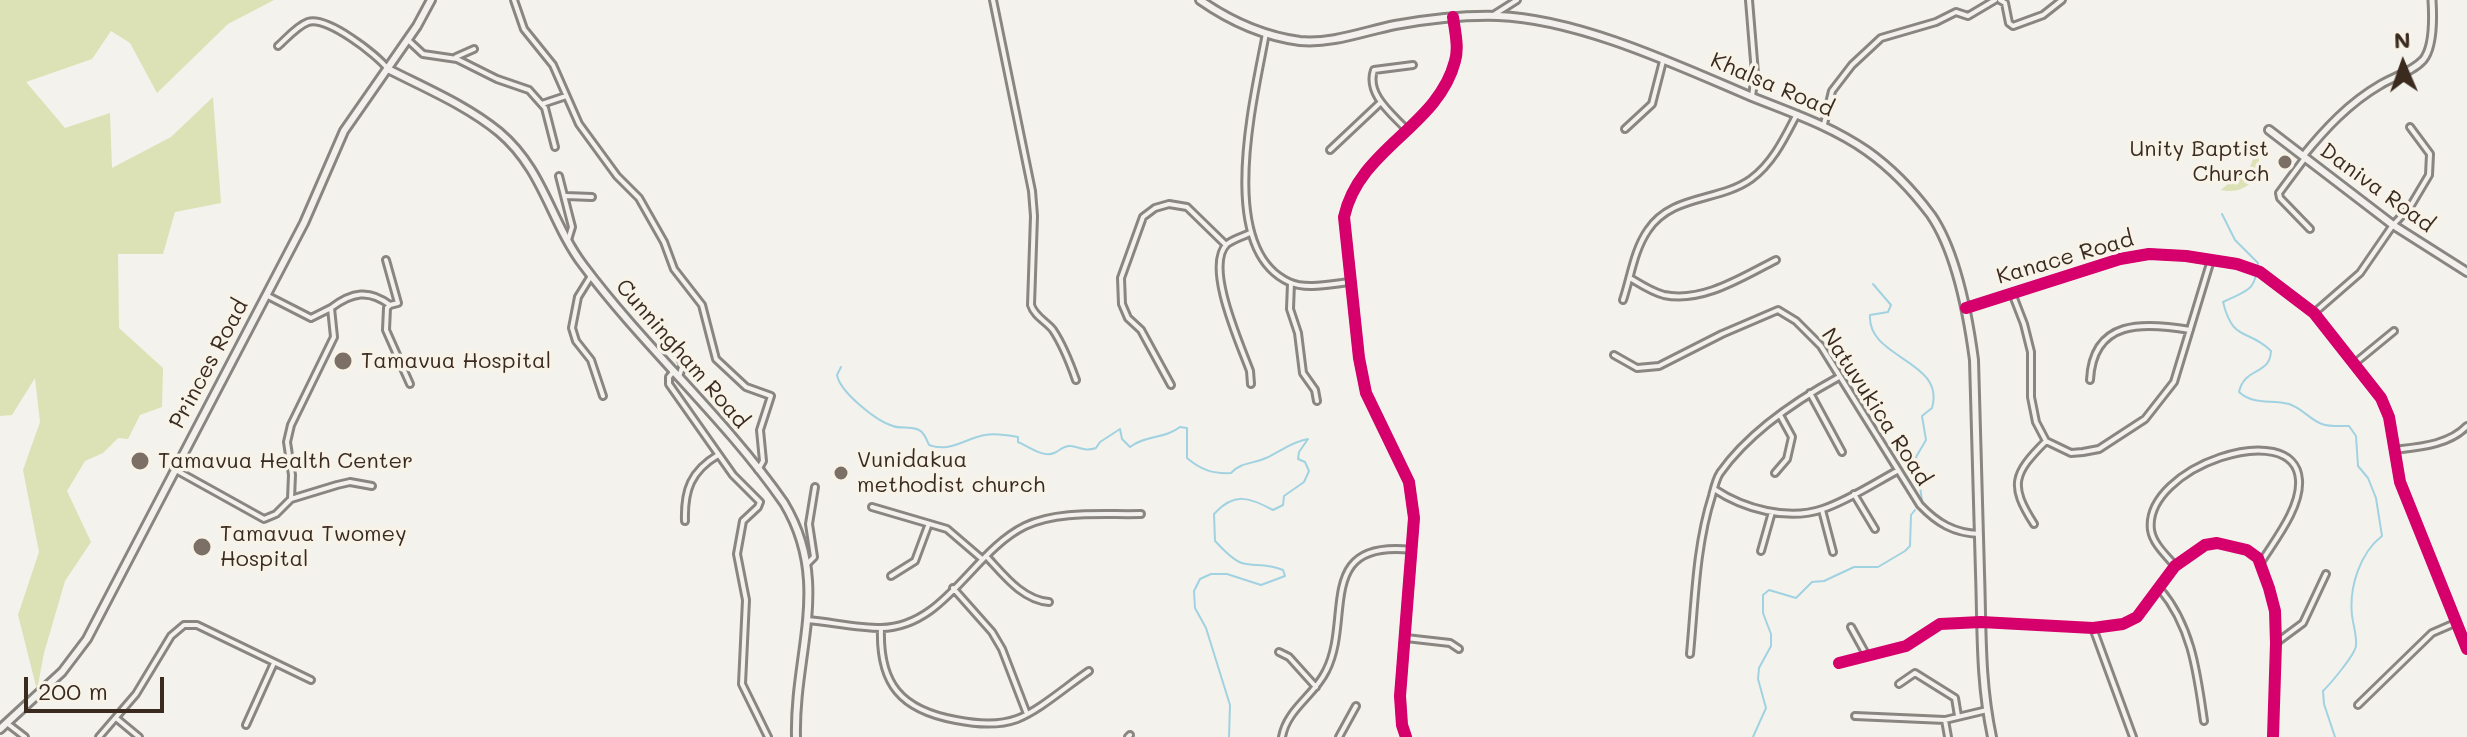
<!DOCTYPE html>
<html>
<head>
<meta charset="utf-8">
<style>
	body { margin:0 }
	#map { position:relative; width:2467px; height:737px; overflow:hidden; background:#f4f2ec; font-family:Mali,sans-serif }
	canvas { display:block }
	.north { position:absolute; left:2363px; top:24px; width:80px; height:80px; -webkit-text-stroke:6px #f7f3e8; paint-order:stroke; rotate:358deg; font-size:22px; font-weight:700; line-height:32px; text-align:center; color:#3b2a1e }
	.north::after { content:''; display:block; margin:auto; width:28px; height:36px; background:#3b2a1e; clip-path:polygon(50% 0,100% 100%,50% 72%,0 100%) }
	.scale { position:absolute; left:24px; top:677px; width:140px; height:36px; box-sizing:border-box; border:4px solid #3b2a1e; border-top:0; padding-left:10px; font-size:24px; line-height:28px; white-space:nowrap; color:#3b2a1e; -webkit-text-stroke:6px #f7f3e8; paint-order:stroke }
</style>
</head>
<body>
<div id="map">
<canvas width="2467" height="737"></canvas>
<div class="north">N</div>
<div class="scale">200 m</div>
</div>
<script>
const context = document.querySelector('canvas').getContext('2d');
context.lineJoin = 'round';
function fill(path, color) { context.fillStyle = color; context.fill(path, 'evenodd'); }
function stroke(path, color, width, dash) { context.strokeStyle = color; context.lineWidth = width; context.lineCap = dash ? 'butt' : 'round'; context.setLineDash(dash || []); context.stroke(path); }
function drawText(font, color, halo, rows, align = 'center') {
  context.font = font + ' Mali,sans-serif'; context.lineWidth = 7; context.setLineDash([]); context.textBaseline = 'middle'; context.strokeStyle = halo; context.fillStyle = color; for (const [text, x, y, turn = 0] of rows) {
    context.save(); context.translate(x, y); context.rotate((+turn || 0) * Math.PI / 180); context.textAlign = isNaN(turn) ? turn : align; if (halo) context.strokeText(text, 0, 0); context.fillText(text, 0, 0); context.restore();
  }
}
fill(new Path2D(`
	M0,0h274l-46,24 -71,69 -27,-50 -19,-12 -19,28 -66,23 39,46 45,-15 2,55 59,-31 42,-40 8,106 -46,9 -12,42h-45l1,74 44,40 -1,39 -22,8 -12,24 -10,-1 -15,15 -18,8 -18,30 24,51 -26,39 -21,72 -7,37 -19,-75 21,-63 -16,-82 17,-48 -5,-44 -23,37 -12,1z
	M2257,152c9,23 -11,44 -36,38 14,-14 33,-16 32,-37z`), '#dce2b5');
stroke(new Path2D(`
	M2222,214l13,26 23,23c-3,30 -11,27 -35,39 10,41 25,26 48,49 -1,25 -26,15 -32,41 16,14 31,7 50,12 13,4 21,16 33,20 8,3 19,2 27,2l7,10 2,30 10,12 8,20 6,38c-22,17 -33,51 -30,79 1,10 5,20 4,31 -2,10 -25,37 -33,45l1,13 11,33
	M1873,284l18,21 -3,7 -18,3c-3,44 76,45 62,93l-10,8 4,24 -10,17 6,44
	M841,367l-4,8c3,17 39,46 56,51 7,3 18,0 26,4 5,2 8,10 10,15 21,8 37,-7 56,-10 11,-2 22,0 33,2v5c10,4 25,16 36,11 6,-2 9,-8 17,-7 10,1 13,6 25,2l4,-6 20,-13 2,10 8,8c15,-12 35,-8 50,-20l7,1v30c14,12 26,16 44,15 10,-11 22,-9 35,-15 15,-7 25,-16 42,-19l-9,13 -1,7 7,3 4,9 -5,11 -20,14 -1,9 -10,5c-24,-13 -39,-18 -59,4l1,27c7,7 17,19 27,22 13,4 22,-1 41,7l2,6 -24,9 -34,-11h-16l-11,5 -6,12 1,17 11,20 24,77 -1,32
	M1753,737l13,-29 -8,-29 1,-11 12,-22v-12l-8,-21v-18l6,-5 27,8 16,-16 12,-1 30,-14h24l27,-16 5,-5 1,-31 4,-5`), '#a1d2e2', 2);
const minor = new Path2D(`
	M514,0l10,29 29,36 26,59 38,52 22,22 25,44 10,27 28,36 14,54 30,28 25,9 -11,34 3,31 -5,9
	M993,0l39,191 2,25 -3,89c4,12 15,16 22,25 10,15 17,33 23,50
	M1749,0l6,73 -3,24
	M2000,0l5,3 4,20 4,3 30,-11 19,-15
	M1495,14l22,-14
	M1266,33c-11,62 -51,215 23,249 17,8 42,2 61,0
	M408,40l15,14 34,5 40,20 32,11 16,18 10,39
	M278,46c8,-7 19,-20 30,-24 19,-6 68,32 80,47
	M456,57l18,-8
	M542,104l24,-8
	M1824,124l8,-33 20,-26 29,-27 55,-16 20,-10 12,4 27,-16
	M1406,129c-15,-16 -40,-35 -32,-59l39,-5
	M1625,129l27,-25 11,-43
	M1330,150l51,-48
	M2305,158l-26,35 1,5 30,31
	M559,176l13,51 -4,13
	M566,196l26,1
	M1250,233c-6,3 -17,6 -23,11 -23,22 14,102 23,127l1,13
	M591,276l-13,21 -6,31 4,13 15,19 12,36
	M1630,278c10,6 22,14 34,17 39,8 78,-18 112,-35
	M1291,283l-1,26 8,24 5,40 12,17 2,11
	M2012,293l12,31 7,28v45l5,25 10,19 25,12 12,-1 16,-3 46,-30 29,-37 37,-122
	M266,295l45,23 20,-10
	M1623,300c8,-24 11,-50 25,-70 24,-36 71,-28 103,-51 22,-16 34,-42 46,-65
	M390,305l-3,3 -1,22 24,54
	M2314,313l46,-40 33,-48 17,-18 19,-32 1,-21 -20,-27
	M659,322l24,42 -4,13
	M1614,355l23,13 22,-2 63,-32 56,-24 18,11 25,25 99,159c17,18 34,28 59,29
	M2355,363l39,-32
	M674,371l-5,6v7l64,91 27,27 -2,5 -15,14 -6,33 9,46 -4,84 26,53
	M2090,380c3,-61 54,-58 100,-50
	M1171,385l-30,-55 -13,-12 -6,-14 -1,-26 22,-61 12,-9 14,-4 18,3 39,38
	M1810,393l32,59
	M2394,450c25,-3 55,-5 73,-24
	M174,469l90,50 12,-5 15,-15 46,-14 13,-3 22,4
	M1775,473l12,-14 5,-22 -12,-22
	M1714,489c30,20 74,32 109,20 26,-9 50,-25 74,-38
	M1854,494l21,35
	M291,499l1,-24 -5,-33 4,-17 43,-88 -3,-29c21,-16 38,-19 59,-3l8,-2 -12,-43
	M872,507l75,22 35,30
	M1822,510l11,42
	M685,521c-1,-31 6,-50 33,-66
	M2034,524c-25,-39 -21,-50 12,-83
	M1761,551l11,-39
	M986,556c17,18 36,44 63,46
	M807,564l7,-7 -5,-33 6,-37
	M2175,566c-8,-10 -22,-22 -24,-36 -8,-63 144,-114 148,-50 2,28 -25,61 -39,84
	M891,576l24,-15 13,-35
	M953,588l39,44 10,17 25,65
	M2160,589c32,38 37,84 44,132
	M807,620c24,2 50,8 74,8 64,-1 91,-76 144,-102 34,-16 79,-11 116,-12
	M1851,627l16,29
	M881,628c-2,56 20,82 75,92 20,4 42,6 61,-1 23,-9 51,-34 72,-48
	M2093,628l40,109
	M1406,638l44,5 9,6
	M2276,643l27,-20 23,-49
	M1279,652l10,5 27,30
	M1690,654c5,-53 6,-108 22,-158 2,-8 4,-17 8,-23 29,-41 75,-72 119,-96
	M1839,663l67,-17 34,-22 41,-2 112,6 30,-4 14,-7 38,-51 30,-21 12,-2 30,7 11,8 11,30 6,23 1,32 -3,94
	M1899,684l16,-11 40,25 3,18
	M2358,705l74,-72 23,-10
	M1855,716l90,4 42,-10
	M116,718l23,19
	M1945,720l3,17
	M8,724l17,13
	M246,725l28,-62
	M99,737l37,-43 35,-58 13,-11h13l114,55
	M1128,737l2,-2
	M1282,737c5,-28 32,-41 44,-66 27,-52 -12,-132 86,-121
	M1339,737l17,-31`);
const tertiary = new Path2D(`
	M2303,156c22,-27 46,-53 77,-71 13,-8 32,-13 43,-25 11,-13 10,-44 9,-60
	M1966,308l154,-49 29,-5 37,2 51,8 23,8 54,41 67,85 8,19 11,65 67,167
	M1406,737l-4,-12 -2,-29 14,-178 -5,-36 -43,-89 -7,-35 -15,-141c15,-69 94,-90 111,-156 4,-13 0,-30 -2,-44`);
const secondary = new Path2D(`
	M1200,0c30,21 63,36 100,41 32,3 65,-10 95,-16 34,-6 69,-10 103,-9 81,3 179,49 254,81 40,16 79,29 115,54 24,17 46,40 64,64 26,38 37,100 43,145 2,71 4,142 6,213 2,58 0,107 12,164
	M388,69c37,19 78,36 111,63 45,38 51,89 84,133 62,83 142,153 201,238 48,80 10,149 12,234
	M2269,130l124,95 74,47`);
const primary = new Path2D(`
	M0,729l62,-57 25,-33 217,-416 40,-92 73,-105 14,-26`);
stroke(minor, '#898580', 10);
stroke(tertiary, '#898580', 11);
stroke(secondary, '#898580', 12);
stroke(primary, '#898580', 12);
stroke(minor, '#f2f1ed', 4);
stroke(tertiary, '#f2f1ed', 5);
stroke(secondary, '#f2f1ed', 6);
stroke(primary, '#f2f1ed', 6);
stroke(new Path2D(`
	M1966,308l154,-49 29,-5 37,2 51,8 23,8 54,41 67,85 8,19 11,65 67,167
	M1839,663l67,-17 34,-22 41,-2 112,6 30,-4 14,-7 38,-51 30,-21 12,-2 30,7 11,8 11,30 6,23 1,32 -3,94
	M1406,737l-4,-12 -2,-29 14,-178 -5,-36 -43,-89 -7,-35 -15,-141c15,-69 94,-90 111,-156 4,-13 0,-30 -2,-44`), '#d6006c', 12);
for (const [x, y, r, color] of [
	[2285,162,8,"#7c7066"],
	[343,361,10,"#7c7066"],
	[140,461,10,"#7c7066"],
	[841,473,8,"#7c7066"],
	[202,547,10,"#7c7066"]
]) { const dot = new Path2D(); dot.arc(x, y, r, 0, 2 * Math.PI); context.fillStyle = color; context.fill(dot); stroke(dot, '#f7f3e8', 3); }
drawText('22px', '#3b2a1e', '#f7f3e8', [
	["Khalsa Road",1772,85,23],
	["Daniva Road",2377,188,36],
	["Kanace Road",2065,258,-16],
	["Cunningham Road",682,354,49],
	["Princes Road",209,364,-62],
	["Natuvukica Road",1876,407,57]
]);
drawText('22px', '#3b2a1e', '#f7f3e8', [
	["Unity Baptist",2269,149,"right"],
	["Church",2269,174,"right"],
	["Tamavua Hospital",361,361],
	["Vunidakua",857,460],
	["methodist church",857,485],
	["Tamavua Health Center",158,461],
	["Tamavua Twomey",220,534],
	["Hospital",220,559]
], 'left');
</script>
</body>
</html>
